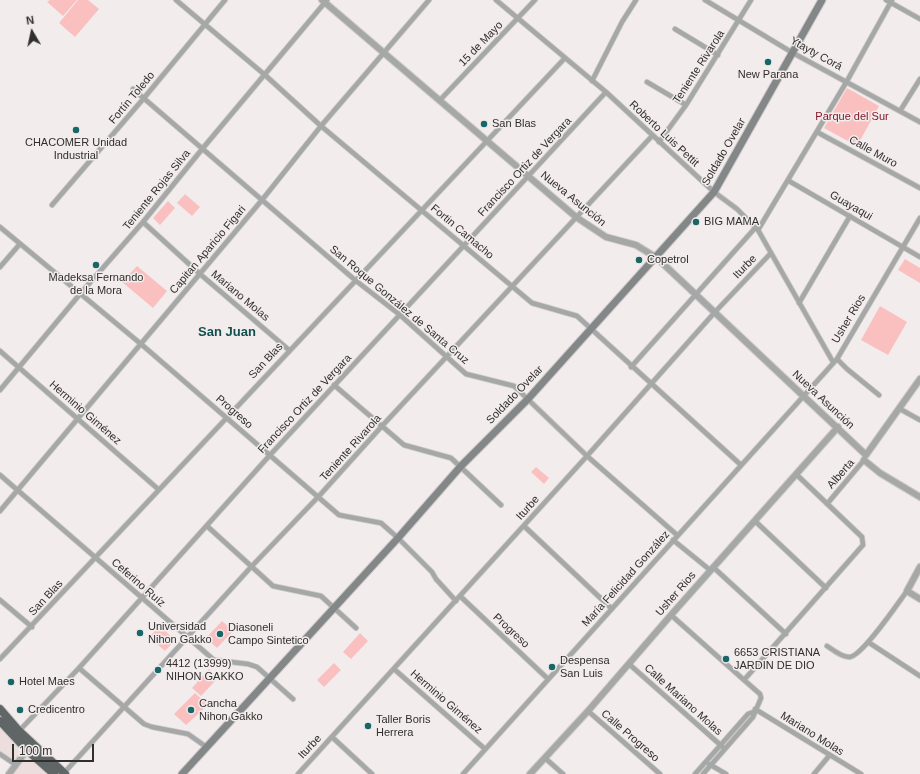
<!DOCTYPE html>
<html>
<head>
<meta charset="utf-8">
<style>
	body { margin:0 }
	#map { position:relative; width:920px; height:774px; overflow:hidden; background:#f2ecec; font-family:Arial,sans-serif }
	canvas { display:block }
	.north { position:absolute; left:12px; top:12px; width:40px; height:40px; -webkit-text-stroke:3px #f2ecec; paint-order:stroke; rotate:351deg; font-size:11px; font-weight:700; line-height:16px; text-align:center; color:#312e2e }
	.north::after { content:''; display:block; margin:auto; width:14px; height:18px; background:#312e2e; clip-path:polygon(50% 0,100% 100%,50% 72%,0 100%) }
	.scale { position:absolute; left:12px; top:744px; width:82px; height:18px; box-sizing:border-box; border:2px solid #312e2e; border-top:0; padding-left:5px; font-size:12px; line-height:14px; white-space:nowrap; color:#312e2e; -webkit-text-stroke:3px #f2ecec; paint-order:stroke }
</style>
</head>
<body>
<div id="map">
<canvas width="920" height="774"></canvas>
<div class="north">N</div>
<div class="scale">100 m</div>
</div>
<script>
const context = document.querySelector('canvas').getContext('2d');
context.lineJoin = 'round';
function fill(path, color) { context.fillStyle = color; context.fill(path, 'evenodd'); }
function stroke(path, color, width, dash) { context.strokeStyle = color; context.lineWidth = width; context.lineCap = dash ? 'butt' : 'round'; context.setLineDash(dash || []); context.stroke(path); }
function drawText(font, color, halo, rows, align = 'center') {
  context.font = font + ' Arial,sans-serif'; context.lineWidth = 3; context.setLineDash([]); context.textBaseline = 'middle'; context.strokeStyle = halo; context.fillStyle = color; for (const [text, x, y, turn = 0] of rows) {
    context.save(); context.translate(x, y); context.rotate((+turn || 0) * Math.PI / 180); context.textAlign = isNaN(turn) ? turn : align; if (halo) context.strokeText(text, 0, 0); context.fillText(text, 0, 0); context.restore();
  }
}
fill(new Path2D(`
	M0,723l50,51h-38l3,-9 -15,-11z`), '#eddede');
fill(new Path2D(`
	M50,0h27l-14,16 -16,-14z
	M78,0h10l11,9 -24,28 -16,-14z
	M847,88l32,18 -22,40 -33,-18z
	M185,194l15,13 -8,9 -15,-13z
	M168,201l7,7 -15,17 -7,-7z
	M905,259l15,9v15l-22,-13z
	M137,266l30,25 -14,17 -31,-26z
	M880,306l27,16 -19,33 -27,-15z
	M536,467l13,11 -5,6 -13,-12z
	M222,621l11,10 -16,17 -11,-10z
	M160,626l15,14 -10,11 -16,-14z
	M360,633l8,8 -17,18 -8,-7z
	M334,663l7,7 -17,17 -7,-7z
	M209,669l9,9 -17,18 -9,-8z
	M195,693l13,12 -22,20 -12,-11z`), '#fac0c0');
const minor = new Path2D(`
	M176,0l89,75 56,51 211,177 45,13 164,149
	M496,0l110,92 108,100 23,17 21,21 75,132
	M705,0l88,53 127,69
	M886,0l34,19
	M675,29l43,26
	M592,81l30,-59 14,-22
	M647,82l39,23
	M133,89l222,191 45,35 66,59 48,12 73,70 90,79
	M440,100l95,-100
	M900,111l20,-32
	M817,132l103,56
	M659,142l27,-37 65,-105
	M789,181l131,76
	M52,205l92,-107 81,-98
	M143,222l57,52 89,76
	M0,227l141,117 198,171 42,8 17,15 34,34 4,7 20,22
	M758,230l89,-149 45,-81
	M0,267l19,-22
	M799,303l51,-87
	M0,351l158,138
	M837,359l10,10 32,26
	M631,367l125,-140
	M334,385l70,60 47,13 50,47
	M0,390l80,-96 63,-72 60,-74 124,-148
	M900,409l20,11
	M0,475l214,185 34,4 9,3 36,32
	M827,504l37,-44 1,-3
	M0,511l262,-311 59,-74 108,-126
	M755,521l71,67
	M207,526l66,60 48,10 35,32
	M524,526l88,83
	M673,540l37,30
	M713,567l73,67
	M460,596l88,83
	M0,600l32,27
	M671,615l73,65 16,14 1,4 -8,19 -50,57
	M868,642l52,34
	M827,646c6,4 16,12 23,11 13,-2 48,-54 57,-66
	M0,659l564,-600
	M629,664l96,85
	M79,668l65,56 8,3 36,7 17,12
	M394,669l91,80
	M744,680l119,-135 -1,-8 -65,-62
	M755,709l106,65
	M588,711l72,63
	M19,731l60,-63 191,-213 336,-363
	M332,737l40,37
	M0,754l16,11
	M545,758l18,16
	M709,764l17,10
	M64,773l187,-206 68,-71 63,-70 270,-290
	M298,774l289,-318 128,-144 56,-59
	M463,774l374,-415 83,-141
	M695,774l53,-60 5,-2
	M814,774l15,-18`);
const tertiary = new Path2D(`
	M322,0l254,217 30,20 30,8 21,13 209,197 54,-76
	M864,460l16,13 40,24
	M920,567l-13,24 13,8
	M9,774l18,-24
	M530,774l58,-63 83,-96 167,-188`);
const secondary = new Path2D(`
	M182,774l216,-236 63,-72 67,-67 186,-207 108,-192`);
const trunk = new Path2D(`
	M0,709l19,22 46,43
	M0,721l27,29 27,24`);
stroke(minor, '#cfcaca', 6);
stroke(tertiary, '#cfcaca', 8);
stroke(secondary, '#cfcaca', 9);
stroke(trunk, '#cfcaca', 10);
stroke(minor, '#a6a8a8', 4.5);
stroke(tertiary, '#a6a8a8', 6);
stroke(secondary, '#838787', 7);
stroke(trunk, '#606565', 8);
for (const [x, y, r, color] of [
	[768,62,4,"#186666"],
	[484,124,4,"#186666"],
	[76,130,4,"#186666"],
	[696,222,4,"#186666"],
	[639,260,4,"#186666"],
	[96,265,4,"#186666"],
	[140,633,4,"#186666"],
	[220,634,4,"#186666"],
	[726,659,4,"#186666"],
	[552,667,4,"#186666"],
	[158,670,4,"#186666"],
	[11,682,4,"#186666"],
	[20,710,4,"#186666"],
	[191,710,4,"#186666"],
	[368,726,4,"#186666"]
]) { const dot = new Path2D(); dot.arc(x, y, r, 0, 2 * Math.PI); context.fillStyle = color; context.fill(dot); stroke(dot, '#f2ecec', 1.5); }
drawText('11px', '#312e2e', '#f2ecec', [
	["15 de Mayo",481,44,-46],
	["Ytayty Corá",816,54,29],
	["Teniente Rivarola",699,67,-57],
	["Fortín Toledo",132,98,-50],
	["Roberto Luis Pettit",664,134,43],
	["Soldado Ovelar",724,152,-60],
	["Calle Muro",873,152,29],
	["Francisco Ortiz de Vergara",525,167,-47],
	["Teniente Rojas Silva",157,190,-51],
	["Nueva Asunción",573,199,39],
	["Guayaqui",851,206,30],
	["Fortin Camacho",462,232,40],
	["Capitan Aparicio Figari",208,250,-50],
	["Iturbe",745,267,-46],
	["Mariano Molas",240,296,40],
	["San Roque González de Santa Cruz",399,305,40],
	["Usher Rios",849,319,-59],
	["San Blas",266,361,-47],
	["Soldado Ovelar",515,395,-46],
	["Nueva Asunción",823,400,43],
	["Francisco Ortiz de Vergara",305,404,-47],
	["Progreso",234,412,41],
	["Herminio Giménez",85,413,41],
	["Teniente Rivarola",351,448,-48],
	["Alberta",841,474,-49],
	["Iturbe",528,508,-48],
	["María Felicidad González",626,579,-48],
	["Ceferino Ruíz",138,583,41],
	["Usher Rios",676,594,-49],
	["San Blas",46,598,-47],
	["Progreso",511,631,43],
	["Calle Mariano Molas",683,700,42],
	["Herminio Giménez",446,702,41],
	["Mariano Molas",812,734,32],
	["Calle Progreso",630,736,41],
	["Iturbe",310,747,-47]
]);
drawText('11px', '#312e2e', '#f2ecec', [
	["New Parana",768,75,"center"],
	["San Blas",492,124],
	["CHACOMER Unidad",76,143,"center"],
	["Industrial",76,156,"center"],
	["BIG MAMA",704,222],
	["Copetrol",647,260],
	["Madeksa Fernando",96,278,"center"],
	["de la Mora",96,291,"center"],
	["Universidad",148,627],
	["Nihon Gakko",148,640],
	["Diasoneli",228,628],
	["Campo Sintetico",228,641],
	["6653 CRISTIANA",734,653],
	["JARDIN DE DIO",734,666],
	["Despensa",560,661],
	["San Luis",560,674],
	["4412 (13999)",166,664],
	["NIHON GAKKO",166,677],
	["Hotel Maes",19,682],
	["Cancha",199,704],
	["Nihon Gakko",199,717],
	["Credicentro",28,710],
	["Taller Boris",376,720],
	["Herrera",376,733]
], 'left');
drawText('11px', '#851728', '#f2ecec', [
	["Parque del Sur",852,117]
]);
drawText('bold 13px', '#12504f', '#f2ecec', [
	["San Juan",227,332]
]);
</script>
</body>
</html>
